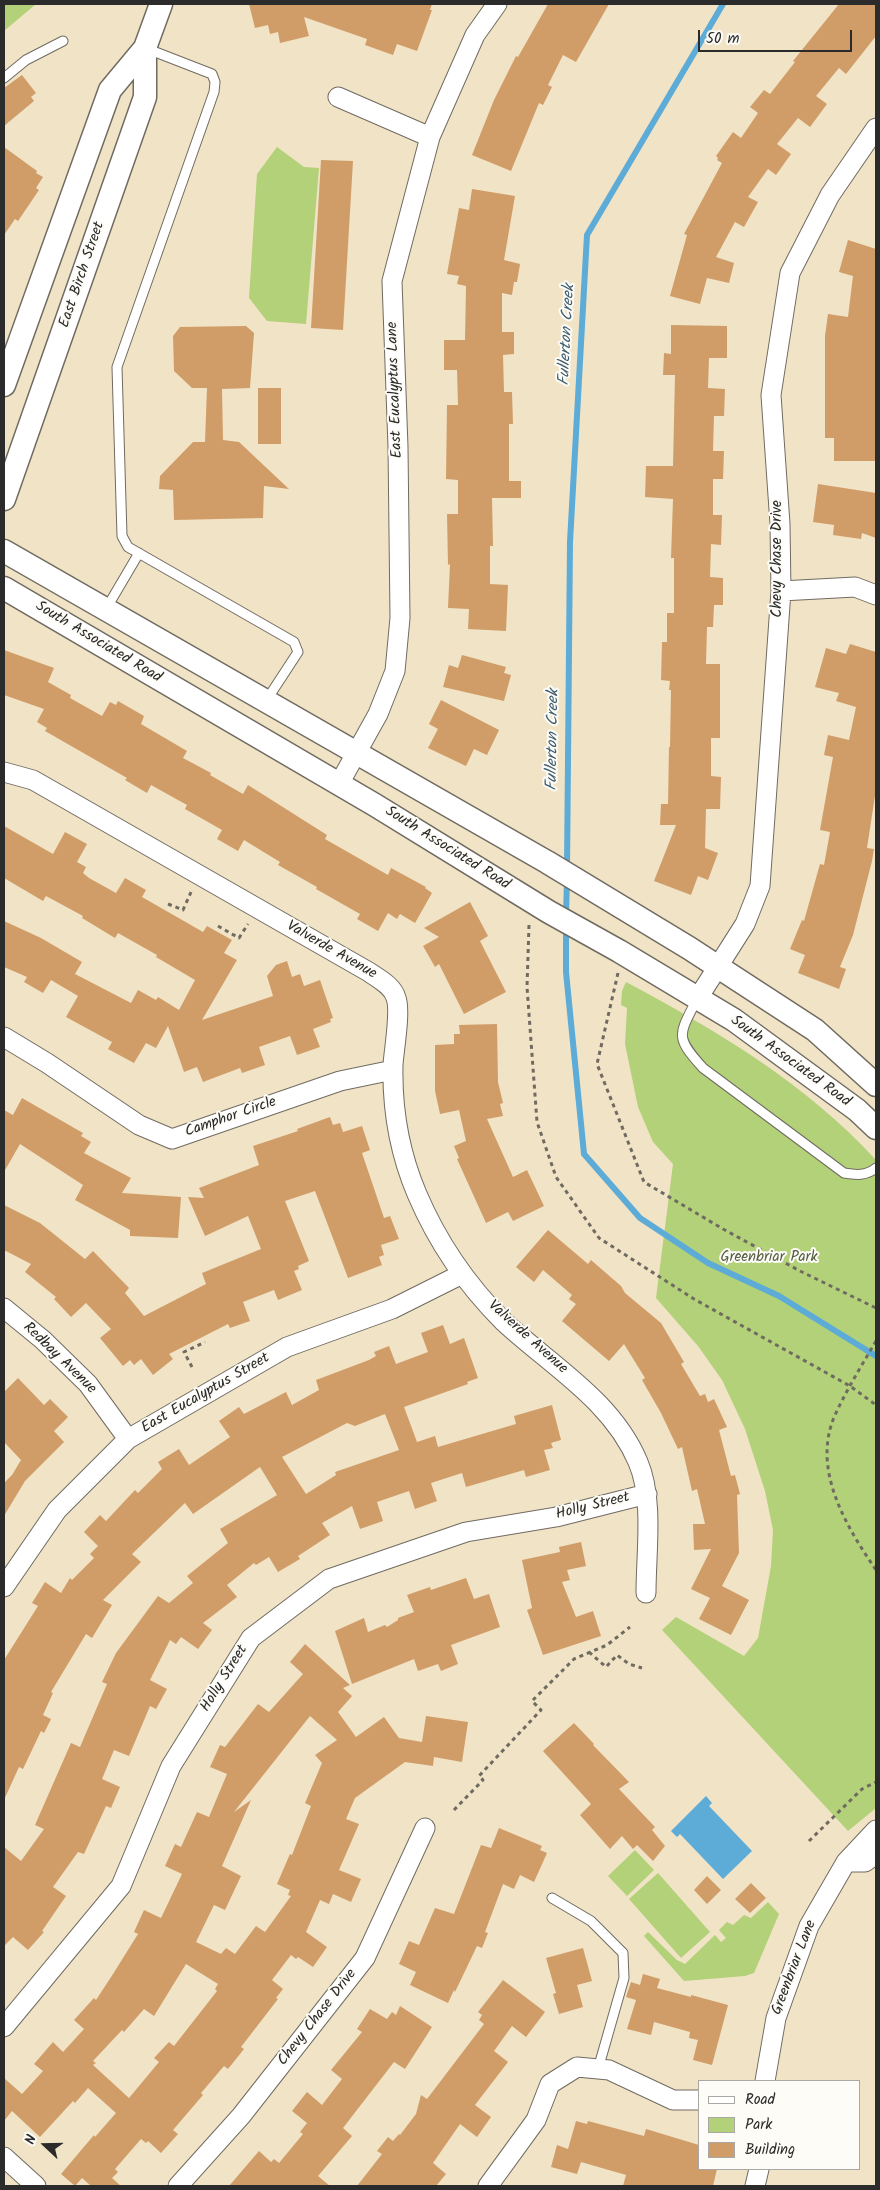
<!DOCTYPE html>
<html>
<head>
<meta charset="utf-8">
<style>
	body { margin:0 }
	#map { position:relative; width:880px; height:2190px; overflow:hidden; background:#f1e3c6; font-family:Kalam,sans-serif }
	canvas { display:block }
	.frame { position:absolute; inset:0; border:5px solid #2b2b2b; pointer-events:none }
	.legend { position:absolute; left:698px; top:2080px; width:162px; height:90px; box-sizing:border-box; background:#fdfcf7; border:1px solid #a9a8a5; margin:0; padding:6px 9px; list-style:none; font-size:15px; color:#2b2b2b }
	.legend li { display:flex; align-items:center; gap:10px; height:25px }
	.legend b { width:25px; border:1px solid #a9a8a5 }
	.north { position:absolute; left:20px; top:2120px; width:50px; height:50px; -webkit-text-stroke:4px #fdfcf7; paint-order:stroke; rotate:291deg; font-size:14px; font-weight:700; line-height:20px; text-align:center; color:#2b2b2b }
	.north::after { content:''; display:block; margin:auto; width:18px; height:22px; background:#2b2b2b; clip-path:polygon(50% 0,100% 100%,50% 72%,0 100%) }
	.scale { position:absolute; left:698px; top:30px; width:154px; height:22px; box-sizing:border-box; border:2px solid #2b2b2b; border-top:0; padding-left:6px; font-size:15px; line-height:18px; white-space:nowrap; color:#2b2b2b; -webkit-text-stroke:4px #fdfcf7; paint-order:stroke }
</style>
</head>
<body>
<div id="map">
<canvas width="880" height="2190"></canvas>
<div class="frame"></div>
<ul class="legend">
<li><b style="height:6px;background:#fff"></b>Road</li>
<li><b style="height:14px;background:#b2d178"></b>Park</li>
<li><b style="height:14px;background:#d09d68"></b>Building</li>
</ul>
<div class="north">N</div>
<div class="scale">50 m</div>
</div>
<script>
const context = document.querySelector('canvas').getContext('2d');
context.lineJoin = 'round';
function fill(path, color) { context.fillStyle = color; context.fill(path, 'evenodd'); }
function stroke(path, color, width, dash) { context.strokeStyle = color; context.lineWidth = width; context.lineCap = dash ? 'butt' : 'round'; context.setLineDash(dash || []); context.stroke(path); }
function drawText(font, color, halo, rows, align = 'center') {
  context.font = font + ' Kalam,sans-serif'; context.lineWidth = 4; context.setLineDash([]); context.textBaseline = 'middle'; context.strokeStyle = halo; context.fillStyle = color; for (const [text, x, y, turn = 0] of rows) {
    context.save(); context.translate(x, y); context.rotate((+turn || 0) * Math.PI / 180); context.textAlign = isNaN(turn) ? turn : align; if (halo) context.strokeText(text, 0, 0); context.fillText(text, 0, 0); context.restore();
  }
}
fill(new Path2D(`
	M4,4h32l-32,27z
	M277,147l27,20 15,1 -13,156 -39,-3 -18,-23 8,-124z
	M626,982c90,48 181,102 250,178v648l-28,23 -186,-201 14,-13 68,39 14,-18 13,-72 2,-36 -8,-39 -20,-62 -23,-49 -24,-34 -42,-48 17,-134 -20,-22 -15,-35 -13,-63 2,-36 -6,-3 1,-14z
	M635,1850l19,20 -27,26 -19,-20z
	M658,1873l52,59 -29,26 -52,-59z
	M768,1902l11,12 -25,59 -9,3 -61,5 -40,-45 4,-4 29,28 8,4 30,-29 6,7 5,-4 -7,-8 8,-8 6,3 11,-10 7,3z`), '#b2d178');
fill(new Path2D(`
	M706,1796l6,7 -3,3 43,45 -29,28 -43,-45 -3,3 -6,-6z`), '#5dabd7');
stroke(new Path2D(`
	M567,868l3,-326 17,-307 136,-231
	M566,915l1,-35
	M566,928v44l18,182 56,64 68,45 71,33 97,60`), '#5dabd7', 6);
fill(new Path2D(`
	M249,4h183l-2,6h2l-15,41 -20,-7 -4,11 -28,-10 2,-6 -63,-22 5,19 -29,7 -2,-11 -8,2 -2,-9 -13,3z
	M548,4h61l-33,58 -13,-7 -15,30 4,2 -9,18 -4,-2 -28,68 -39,-16 22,-55 22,-44 2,1z
	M839,4h37v32l-30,38 -7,-6 -23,28 11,8 -17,23 -12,-9 -21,26 14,10 -15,21 -8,-6 -20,28 10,5 -14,25 -9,-5 -19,35 18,6 -5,20 -22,-5 -7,26 -30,-8 17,-61 -3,-1 38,-71 -5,-3 1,-2 -2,-2 17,-24 8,6 17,-25 -8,-6 14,-17 6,4 25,-32 -2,-1z
	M22,75l14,18 -5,4 3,4 -30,25v-38z
	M4,147l33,24 -1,2 7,4 -7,11 3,2 -21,31 -3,-2 -11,16z
	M321,160l32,1 -10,169 -32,-2z
	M472,189l43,7 -11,64 16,4 -3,18h-3l-2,13 -10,-2v39h12v22l-11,1 1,37h8l1,32h-4v57h12v17h-29l1,48h-3v38l18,1 -2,46 -38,-2 1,-20 -21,-1 2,-44 -2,1 -1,-51h11v-34l-12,-1 1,-74h11l-1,-35h-13v-30h21l1,-54 -9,-2 2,-8 -12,-2 12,-66 10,2z
	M848,240l28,9v212h-42v-23h-9v-102l3,-22 20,3 5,-41 -14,-4z
	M671,325l56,1v32h-18l-1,30 17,1 -1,27h-10l-1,35h11l-1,28h-10v36h9l-1,30 -10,-1 -1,33 13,1v27h-9l-1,22h-6l-1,37h14v74h-9v38l10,1 -1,32h-14l-1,39 13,5 -10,27 -10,-4 -7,19 -37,-14 22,-56h-16l1,-21h7l1,-57h1l1,-57h-2l1,-9 -9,-1 1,-38h5v-29h7v-55h-3l2,-59 -28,-2 1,-31h27l2,-91h-12l1,-22 7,1z
	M246,326l8,7 -4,55 -28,1 1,51 16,2 50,47 -25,-3 -1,32 -89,2 -1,-30 -14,-1 1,-13 33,-34h12l2,-54h-15l-18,-17 -1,-35 7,-9z
	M258,388h23v56h-23z
	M818,484l58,9v45l-14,-5 -1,6 -28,-4 1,-10 -21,-3z
	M850,644l26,8v144h-1l-8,52 7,1 -2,12 -19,74 -13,32 6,2 -7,20 -41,-16 7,-18 -15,-6 12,-29 2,1 16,-57 4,1 6,-33 -10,-2 13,-73 -9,-2 4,-20 21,5 7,-33 -20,-6 3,-8 -24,-6 11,-39 20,6z
	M4,650l50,18 -6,14 23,13 -1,3 32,18 8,-14 6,3 2,-4 26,15 -3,8 46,27 -4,7 28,15 -1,2 33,19 5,-9 79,50 -2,4 63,36 3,-7 35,19 -1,1 7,5 -17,30 -15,-9 -3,5 -9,-6 -10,18 -21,-12 3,-5 -44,-25 1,-2 -39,-22 2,-3 -36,-22 -6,11 -21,-12 5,-9 -37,-21 2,-4 -36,-20 -4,8 -22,-13 2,-2 -82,-47 2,-3 -10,-6 7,-13 -40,-14z
	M462,655l44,12 -2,6 7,2 -7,26 -61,-14 6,-22 9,3z
	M441,700l58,30 -12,25 -13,-6 -8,17 -38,-18 10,-19 -9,-5z
	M4,826l49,28 12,-22 22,12 -10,18 9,5 -3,6 6,5 27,15 9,-15 21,12 -4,7 61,35 4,-6 25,14 -8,13 13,7 -35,60 71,-24 -6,-20 9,-11 11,-4 5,16 8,-3 4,12 16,-6 13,38 -3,1 1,3 -18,7 7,18 -23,8 -7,-19 -31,11 6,18 -23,8 -2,-5 -37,14 -6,-15 -13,5 -16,-46 -12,22 -10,-5 -12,20 -26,-14 4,-7 -46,-25 12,-21 -27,-16 -8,13 -19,-11 3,-5 -23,-10v-46l37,17 41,24 -7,12 56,29 7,-13 18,10 2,-3 21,13 16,-30 -39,-23 1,-2 -39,-22 -3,5 -33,-20 1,-2 -37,-20 -3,5 -39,-23z
	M470,902l18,34 -8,5 26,51 -42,22 -25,-50 -4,3 -12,-21 16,-9 -15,-9z
	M497,1024l1,58 5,21 -3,1 3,12 -16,3 26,58 14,-7 17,36 -31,15 -5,-9 -22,11 -29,-64 2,-1 -5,-12 12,-5 -7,-31 -19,4 -5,-23v-46l19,-1v-10h6l-1,-9z
	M22,1098l61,35 -2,3 10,6 -7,11 47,25 -9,15 59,4 -3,41 -48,-2v-6l-55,-30 8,-15 -63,-41 -16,28v-62l9,5z
	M330,1117l3,8 7,-2 3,9 19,-6 8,24 -8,3 22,65 6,-2 9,23 -18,6 3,10 -5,2 3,8 -34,13 -33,-87 -30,10 24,60 -11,5 1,3 -5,2 8,19 -24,10 -4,-10 -31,12 7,19 -20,7 -2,-4 -59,30 4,5 -20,16 -12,-16 -7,6 -4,-5 -7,6 -23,-28 11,-9 -25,-26 -15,14 -17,-18 2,-2 -31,-25 6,-8 -27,-14v-45l36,18 45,36 8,-8 36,37 -4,5 19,23 62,-32 -4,-11 59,-24 -13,-33 -43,20 -17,-39 16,1 -5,-10 60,-23 -6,-19 45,-15 -1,-2z
	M548,1230l40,34 3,-4 30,26 4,7 36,30 23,39 -3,2 19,32 5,-2 3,8 6,-3 13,28 -8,3 12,46 4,-1 5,19 -3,1 2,58 -17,33 27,14 -18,35 -32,-16 11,-21 -19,-9 20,-40 -17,1 -1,-26h12l-8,-35 -5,2 -10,-44 -4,2 -17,-36 -19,-33 3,-2 -21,-34 -15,17 -47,-40 14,-17 -7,-5 3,-4 -29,-25 -9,12 -18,-15z
	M443,1325l7,19 14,-6 14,40 -11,4 1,2 -64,23 13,35 18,-6 3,11 78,-23 -2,-8 38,-11 9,35 -10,3 2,5 -9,2 6,20 -24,7 -2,-7 -58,17 -4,-14 -31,10 6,18 -22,8 -6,-18 -32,11 6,19 -23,8 -8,-23 -30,17 8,12 -32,21 2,3 -22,13 -9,-15 -13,8 -2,-2 -27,22 10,12 -34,26 9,7 -14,19 -17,-12 -5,7 -6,-4 -20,40 17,9 -11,20 -6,-3 -21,50 -15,-6 -12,29 18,8 -9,21 -5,-2 -22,48 -6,-2 -25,35 13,9 -24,35 2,1 -16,18 -15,-13 -9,9v-99l17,14 23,-32 -9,-4 36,-82 9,4 27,-63 -5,-2 14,-29 42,-57 11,7 24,-20 -6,-7 41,-33 -8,-14 57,-34 -17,-28 -67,47 -8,-11 -53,51 9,8 -38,38 9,5 -20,33 -6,-4 -35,58 2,1 -10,22 8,4 -7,14 -3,-2 -18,38 -4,-2 -15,33v-140l34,-54 -6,-3 13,-21 16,11 9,-15 2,2 22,-22 -4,-4 8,-8 -14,-14 16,-17 6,6 29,-31 3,3 24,-24 -4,-7 21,-13 10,16 41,-28 -11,-16 20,-14 5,7 42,-22 6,13 27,-15 -3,-10 53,-20 7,-4 -2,-4 15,-6 7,18 32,-12 -7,-19zM385,1414l14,36 -64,22 1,3 -30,19 -24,-37 65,-34 8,3z
	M18,1378l26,27 6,-6 18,18 -14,14 10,11 -39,39 -21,35v-33l8,-8 9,-15 -17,-18v-50z
	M581,1542l5,24 -19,4 3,10 -8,2 14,35 17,-6 8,25 -58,19 -16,-45 5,-2 -10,-48 38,-8 -1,-5z
	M466,1578l8,21 15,-5 11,33 -49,18 7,19 -17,7 -3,-7 -20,7 -4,-12 -62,25 -17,-53 29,-13 4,14 17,-7 2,2 11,-7v-2l16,-6 -7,-17 23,-8 1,3z
	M305,1644l45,41 -7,3 9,8 -14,16 18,25 28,-20 15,21 23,4 4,-26 42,6 -6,40 -28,-5 -1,9 -28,-4 -50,36 -9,21 13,5 -20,46 22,9 -10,23 -18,-8 -4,10 -9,-4 -14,32 21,15 -14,20 -15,-10 -2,2 -5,-4 -19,25 11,9 -7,9 2,1 -37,48 3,2 -16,20 -4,-3 -23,27 2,2 -30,35 5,4 -17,19 -13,-12 -2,2 -5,-4 -26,30 3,3 -6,6 9,8h-30l-9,-8 -7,8 -14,-12 33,-39 1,2 21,-24 -28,-25 -13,15 -2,-2 -33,36 -28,-26 -8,10v-43l18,16 21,-23 -9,-7 19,-22 10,10 21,-23 -10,-9 20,-22 2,2 17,-26 25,-40 -4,-2 10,-22 17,8 21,-44 -17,-8 10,-22 6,3 16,-35 12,5 18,-43 -17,-7 10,-22 5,2 33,-43 11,8 34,-38 -13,-12zM310,1716l27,24 -22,15 7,8 -17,40 6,3 -19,49 -2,-1 -13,30 13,6 -2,5 3,1 -26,36 -9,-6 -21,28 -9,-6 -5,6 -25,-12 18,-37 11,5 16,-34 -19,-10 29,-66 -17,12zM186,1964l32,20 -3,5 2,2 -43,55 -5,-4 -15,16 5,4 -30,36 -36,-33 3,-2 -3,-2 29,-31 2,2 20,-23 10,7z
	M574,1723l20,21 -1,1 36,37 -10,7 36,38 -3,3 13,16 -12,15 -16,-16 -4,4 -11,-13 -12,13 -30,-34 11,-11 -48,-53z
	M499,1828l43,18 -2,4 7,3 -13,29 -14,-7 -6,14 -11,-5 -18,48 3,1 -6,15 -5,-2 -22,46 -1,-2 -6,13 -38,-18 6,-13 -17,-8 10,-23 10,4 16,-37 19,6 27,-69 10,3z
	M707,1876l14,14 -14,14 -13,-14z
	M751,1883l15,15 -16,15 -15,-14z
	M583,1948l9,33 -15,4 6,22 -24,7 -6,-20 3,-1 -10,-35z
	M643,1974l17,5 -3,9 34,9v-2l37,10 -16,60 -19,-5 5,-20 -9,-2 1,-6 -36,-10 -3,13 -24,-6 9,-29 -10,-3 5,-15 9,3z
	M503,1980l42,32 -19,25 -14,-11 -18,25 14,11 -33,43 16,12 -14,20 -17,-13 -27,39 13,11 -10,12h-79l25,-32 -5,-3 11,-14 5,4 6,-7 1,1 16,-21 5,-19 6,4 57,-75 -5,-4 3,-5 -4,-3z
	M400,2006l32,21 -27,42 -11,-7 -51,66 9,8 -34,40 12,10h-101l30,-35 12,11 3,-3 5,4 24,-29 -3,-2 7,-9 -15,-12 15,-19 15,13 20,-26 -11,-9 31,-38 -5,-3 13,-20 17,10 5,-7 4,3z
	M576,2121l11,3 1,-3 56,15 2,-7 53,16v24h18l-4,17h-90l3,-11 -45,-13 -4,12 -26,-7 6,-22 11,4z`), '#d09d68');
const service = new Path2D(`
	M145,48l67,26 3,8 -1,10 -97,275 5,169 6,11 166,95 4,10 -32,49
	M4,78l22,-18 37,-19
	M106,609l33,-56
	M697,999c-18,36 -23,37 6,69l141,105c12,2 22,3 32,-5
	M552,1898l39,23 32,32 1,25 -26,91`);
const minor = new Path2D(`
	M338,97l92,40
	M781,591l74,-4 21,8
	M4,772l29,8 336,192c10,7 24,14 27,26 5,13 -2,51 -3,67 -1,44 7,89 24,129 20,47 50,91 86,127 47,44 109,79 135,141 16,37 8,90 8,131
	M339,784l39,-70 17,-43 5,-53 -2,-171 -6,-166 38,-144 45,-102 22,-31
	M698,998l47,-74 15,-38 21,-295 -1,-67 -9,-129 19,-122 40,-78 46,-67
	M4,1037l43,26 92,62 33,14 168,-58 53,-11
	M4,1308l39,32 45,44 40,55
	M4,1587l53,-77 71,-71 159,-92 105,-38 70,-35
	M846,1862h19l11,-8
	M4,2027l117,-141 50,-120 80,-128 78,-59 137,-47 90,-15 91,-23
	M765,2081l11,-63 33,-92 37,-64 30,-32
	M4,2157l32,29
	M178,2186l63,-70 124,-158 60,-130
	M488,2186l48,-66 14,-36 27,-17 32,3 64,30h26
	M755,2186l4,-17`);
const tertiary = new Path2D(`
	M4,385l106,-295 35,-42 16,-44
	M4,499l141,-402v-49
	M4,551l543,311 142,86 126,82 61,55
	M4,588l371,217 174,107 70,39 115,69 123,90 19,18`);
stroke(service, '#706b61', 11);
stroke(minor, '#706b61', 21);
stroke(tertiary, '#706b61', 25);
stroke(new Path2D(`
	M168,904l15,6 8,-18
	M529,925l-2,62 10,135 19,55 43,61 95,61 156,87 26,19
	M218,926l21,12 9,-14
	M618,973l-21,91 47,118 79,47 77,42 76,37
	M876,1341c-14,24 -29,48 -41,74 -24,54 11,111 41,155
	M192,1367l-8,-15 21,-10
	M589,1652l17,15 11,-12 12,9 13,4
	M454,1810l29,-30 -4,-4 62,-66 -9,-9 42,-42 33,-14 23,-18
	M809,1841l53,-52 14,-7`), '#706b61', 3, [4, 4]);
stroke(service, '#fff', 9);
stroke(minor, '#fff', 19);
stroke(tertiary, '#fff', 22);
drawText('15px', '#2b2b2b', '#fdfcf7', [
	["East Birch Street",83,275,-71],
	["East Eucalyptus Lane",396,390,-92],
	["Chevy Chase Drive",778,559,-90],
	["South Associated Road",98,643,31],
	["South Associated Road",447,849,32],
	["Valverde Avenue",331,951,30],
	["South Associated Road",790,1062,36],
	["Camphor Circle",231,1118,-19],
	["Valverde Avenue",527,1338,42],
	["Redbay Avenue",59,1359,44],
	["East Eucalyptus Street",206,1394,-30],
	["Holly Street",593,1507,-14],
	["Holly Street",225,1679,-58],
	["Greenbriar Lane",795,1968,-69],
	["Chevy Chase Drive",318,2018,-52]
]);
drawText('15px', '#545d42', '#fdfcf7', [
	["Greenbriar Park",769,1258]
]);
drawText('italic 16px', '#3f5e70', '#fdfcf7', [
	["Fullerton Creek",568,335,-87],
	["Fullerton Creek",554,740,-89]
]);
</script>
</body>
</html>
